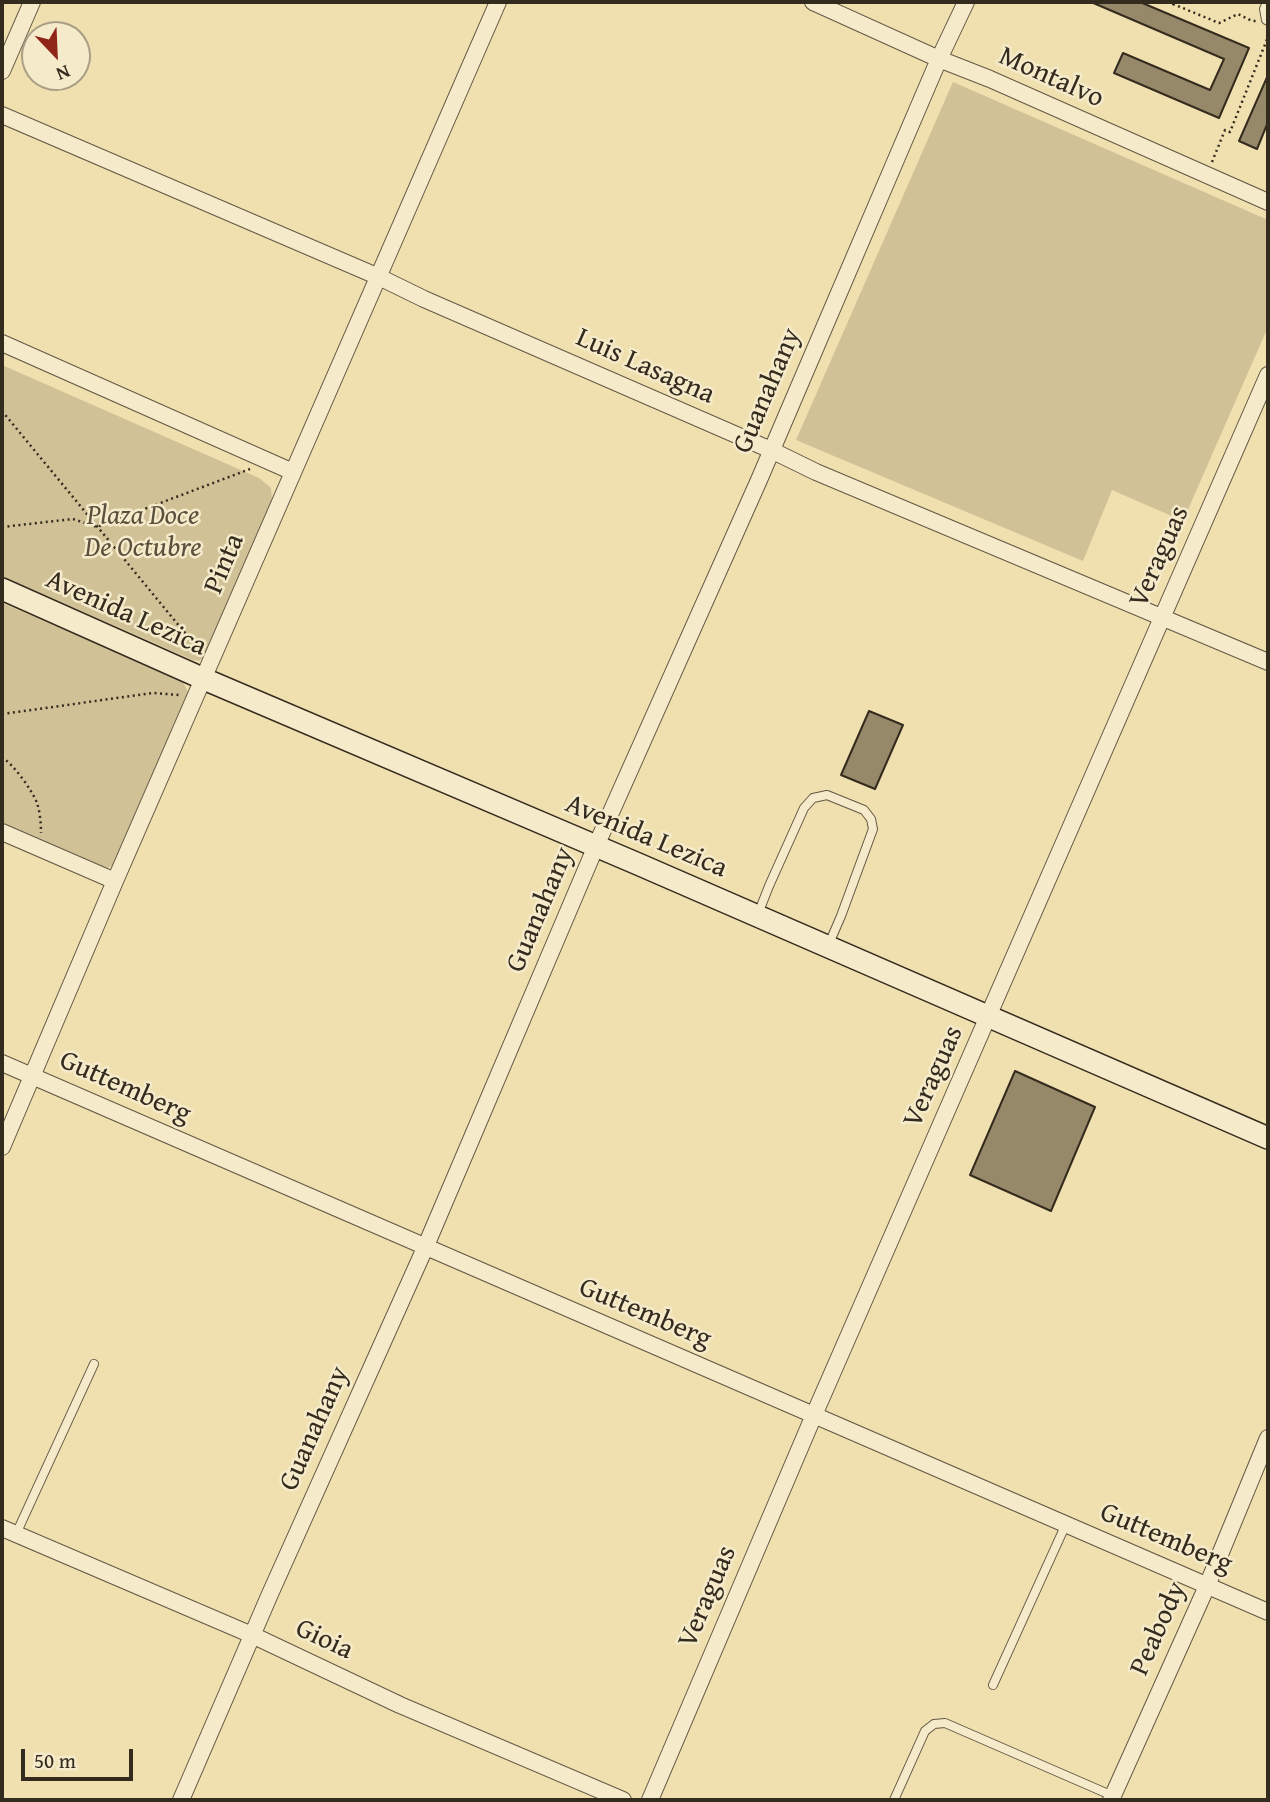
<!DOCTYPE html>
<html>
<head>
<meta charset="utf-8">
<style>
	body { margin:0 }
	#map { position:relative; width:1270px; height:1802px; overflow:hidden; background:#f0e0af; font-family:"Gentium Book Plus",serif }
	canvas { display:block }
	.frame { position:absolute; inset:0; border:4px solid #342b1f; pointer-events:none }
	.north { position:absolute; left:21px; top:21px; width:70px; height:70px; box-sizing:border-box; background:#f5ebcb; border:2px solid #a89e86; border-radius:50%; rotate:157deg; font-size:19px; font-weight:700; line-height:28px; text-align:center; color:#342b1f }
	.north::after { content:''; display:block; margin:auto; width:24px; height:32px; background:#8f2418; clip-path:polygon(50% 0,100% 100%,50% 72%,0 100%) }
	.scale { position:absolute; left:21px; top:1749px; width:112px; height:32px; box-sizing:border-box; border:4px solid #342b1f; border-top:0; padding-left:9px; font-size:21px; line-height:24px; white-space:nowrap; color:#342b1f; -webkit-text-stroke:5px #f5ebcb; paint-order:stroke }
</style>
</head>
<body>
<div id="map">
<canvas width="1270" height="1802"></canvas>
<div class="frame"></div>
<div class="north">N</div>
<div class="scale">50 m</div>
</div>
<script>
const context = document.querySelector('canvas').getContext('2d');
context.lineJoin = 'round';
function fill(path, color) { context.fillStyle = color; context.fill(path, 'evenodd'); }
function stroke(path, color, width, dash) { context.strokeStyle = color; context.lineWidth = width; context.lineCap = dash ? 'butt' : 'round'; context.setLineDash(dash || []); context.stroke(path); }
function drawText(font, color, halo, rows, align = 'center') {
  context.font = font + ' "Gentium Book Plus",serif'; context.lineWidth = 5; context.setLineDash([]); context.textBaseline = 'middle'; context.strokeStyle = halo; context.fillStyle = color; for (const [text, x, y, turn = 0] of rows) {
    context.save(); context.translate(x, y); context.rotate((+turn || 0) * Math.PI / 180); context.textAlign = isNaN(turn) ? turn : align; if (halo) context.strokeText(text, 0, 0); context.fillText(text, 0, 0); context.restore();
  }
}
fill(new Path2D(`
	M953,82l315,138v107l-85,194 -71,-31 -29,71 -287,-121z
	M2,365l257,113 12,10 1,12 -67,157 -6,4 -6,-1 -191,-84z
	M2,603l180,77 6,12v8l-75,166 -6,2 -12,-1 -93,-41z`), '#d0c197');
const building = new Path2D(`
	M1091,2h49l109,46 -30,70 -105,-45 9,-20 87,37 14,-31z
	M1268,75v47l-11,27 -18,-8z
	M869,711l34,14 -28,64 -34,-14z
	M1015,1071l80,36 -44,104 -81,-36z`);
fill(building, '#96896a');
stroke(building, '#342b1f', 2);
const lane = new Path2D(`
	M1267,2l-3,7 2,11 2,1
	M758,914l11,-28 35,-78 9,-10 14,-3 37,15 7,9 2,10 -32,87 -13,30
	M16,1534l78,-170
	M993,1685l73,-161
	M894,1800l31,-69 9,-7 11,-1 168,73`);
const street = new Path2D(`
	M813,2l126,57 51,20 278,123
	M2,71l30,-69
	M2,115l377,162 45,22 347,151 45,22 452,190
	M2,343l291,129
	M2,832l113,49
	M2,1063l1266,549
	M2,1147l113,-266 383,-879
	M2,1528l250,107 148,70 223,95
	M181,1800l89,-206 155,-346 171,-402 163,-366 180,-421 27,-57
	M650,1800l164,-385 454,-1040
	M1111,1800l96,-214 61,-148`);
const secondary = new Path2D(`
	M2,589l202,90 434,185 630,274`);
stroke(lane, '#635843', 10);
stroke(street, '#635843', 18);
stroke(secondary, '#342b1f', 24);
stroke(new Path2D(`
	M1167,2l6,2 1,-2
	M1173,4l46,19 19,-9 14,7h4
	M1212,162l13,-32 5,2 38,-95
	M2,411l188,228 9,8
	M2,527l71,-8 24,8 153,-58
	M2,714l151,-21 26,2
	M2,757c12,8 30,33 35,46 3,9 4,20 4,30`), '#342b1f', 2.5, [2, 3.5]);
stroke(lane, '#f5ebcb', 8);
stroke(street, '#f5ebcb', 16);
stroke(secondary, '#f5ebcb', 21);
drawText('28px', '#342b1f', '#f5ebcb', [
	["Montalvo",1051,78,24],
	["Luis Lasagna",645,367,24],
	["Guanahany",768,391,-67],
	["Veraguas",1160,557,-66],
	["Pinta",225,564,-67],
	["Avenida Lezica",126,614,24],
	["Avenida Lezica",646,837,23],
	["Guanahany",541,910,-67],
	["Veraguas",934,1077,-66],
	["Guttemberg",125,1088,24],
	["Guttemberg",645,1314,23],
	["Guanahany",315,1429,-66],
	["Guttemberg",1166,1539,23],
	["Veraguas",708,1597,-67],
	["Peabody",1159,1629,-66],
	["Gioia",324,1640,25]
]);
drawText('italic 28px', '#5b503d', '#f5ebcb', [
	["Plaza Doce",143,517],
	["De Octubre",143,549]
]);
</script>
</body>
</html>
